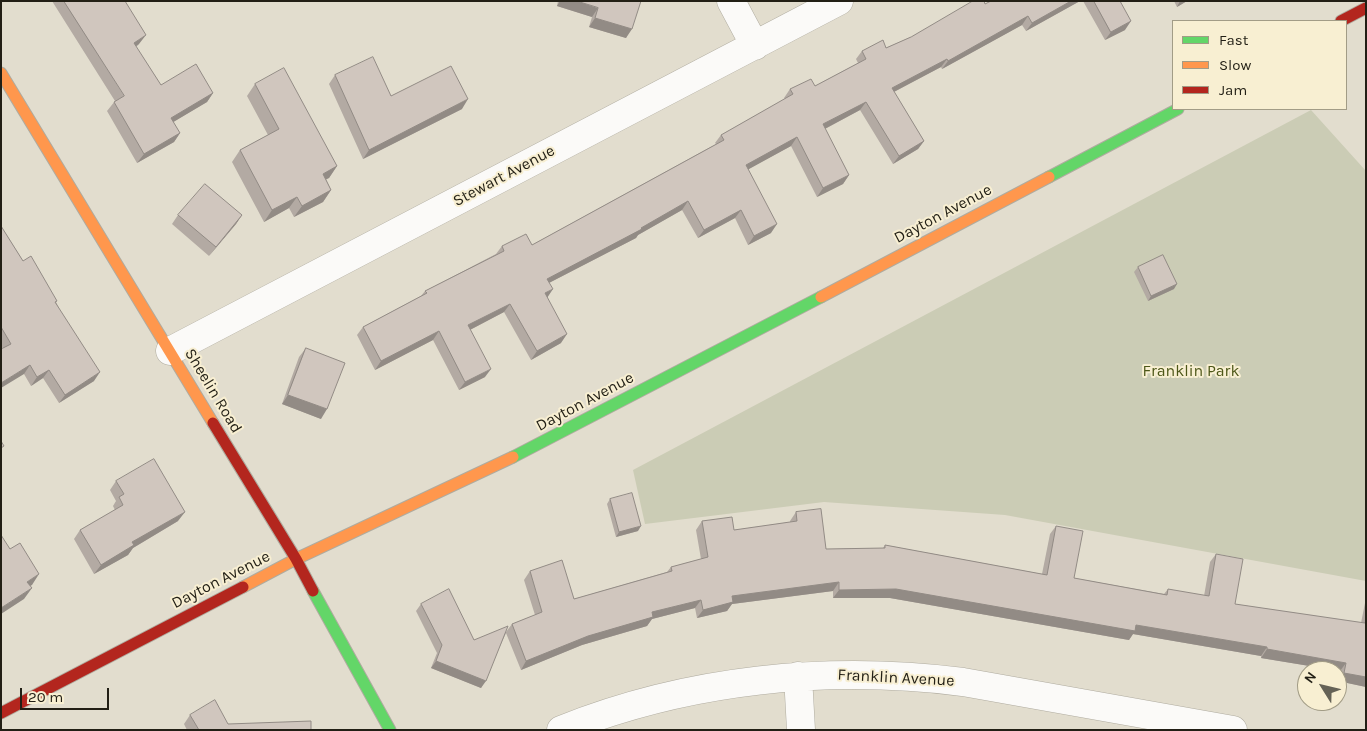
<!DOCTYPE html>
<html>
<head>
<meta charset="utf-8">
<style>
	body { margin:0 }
	#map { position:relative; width:1367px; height:731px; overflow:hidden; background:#e2ddce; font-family:Karla,sans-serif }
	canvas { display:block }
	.frame { position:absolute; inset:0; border:2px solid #221f15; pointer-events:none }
	.legend { position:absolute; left:1172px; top:20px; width:175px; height:90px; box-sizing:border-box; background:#f8efd2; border:1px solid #a29c86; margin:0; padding:6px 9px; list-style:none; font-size:15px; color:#221f15 }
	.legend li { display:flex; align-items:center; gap:10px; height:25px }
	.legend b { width:25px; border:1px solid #a29c86 }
	.north { position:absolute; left:1297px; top:661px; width:50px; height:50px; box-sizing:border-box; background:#f8efd2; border:1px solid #a29c86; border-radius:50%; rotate:306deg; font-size:14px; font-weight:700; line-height:20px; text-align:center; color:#221f15 }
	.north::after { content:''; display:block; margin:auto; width:18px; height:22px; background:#656256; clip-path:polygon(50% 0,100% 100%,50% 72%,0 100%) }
	.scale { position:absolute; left:20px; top:688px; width:89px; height:22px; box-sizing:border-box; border:2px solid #221f15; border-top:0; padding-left:6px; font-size:15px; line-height:18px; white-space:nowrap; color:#221f15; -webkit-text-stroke:4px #f8efd2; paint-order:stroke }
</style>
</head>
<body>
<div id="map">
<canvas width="1367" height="731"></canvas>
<div class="frame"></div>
<ul class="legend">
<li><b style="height:6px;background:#63d668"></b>Fast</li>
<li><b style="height:6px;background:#ff974d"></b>Slow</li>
<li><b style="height:6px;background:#b3261e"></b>Jam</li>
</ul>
<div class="north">N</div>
<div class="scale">20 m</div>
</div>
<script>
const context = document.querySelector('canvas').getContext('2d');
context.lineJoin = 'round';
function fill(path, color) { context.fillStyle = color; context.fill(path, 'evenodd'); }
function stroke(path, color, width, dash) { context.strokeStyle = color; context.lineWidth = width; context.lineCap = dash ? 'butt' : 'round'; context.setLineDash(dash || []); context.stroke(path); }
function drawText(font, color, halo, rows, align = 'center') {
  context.font = font + ' Karla,sans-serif'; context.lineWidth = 4; context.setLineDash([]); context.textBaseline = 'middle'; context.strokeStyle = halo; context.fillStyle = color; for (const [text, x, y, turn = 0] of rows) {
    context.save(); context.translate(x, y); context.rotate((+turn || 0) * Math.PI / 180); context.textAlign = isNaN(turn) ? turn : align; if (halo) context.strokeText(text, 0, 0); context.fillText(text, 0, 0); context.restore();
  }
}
fill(new Path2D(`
	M1311,110l55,61v410l-361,-66 -181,-13 -179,22 -12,-54z`), '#cbccb5');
const street = new Path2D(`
	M731,1l24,45
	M170,351l669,-350
	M798,676l3,54
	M561,730c127,-51 267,-65 402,-48l270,48`);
const fast = new Path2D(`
	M1049,177l129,-68
	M513,457l308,-160
	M313,591l77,139`);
const slow = new Path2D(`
	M1,73l212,350
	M821,297l228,-120
	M243,587l53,-28 217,-102`);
const jam = new Path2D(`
	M1341,21l25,-13
	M213,423l83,136 17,32
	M1,713l242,-126`);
stroke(street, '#afab9f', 29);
stroke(fast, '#afab9f', 13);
stroke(slow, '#afab9f', 13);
stroke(jam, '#afab9f', 13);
stroke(street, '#fbfaf8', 28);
stroke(fast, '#63d668', 11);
stroke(slow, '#ff974d', 11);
stroke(jam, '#b3261e', 11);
fill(new Path2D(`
	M52,1h73l14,43 -3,3 25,38 52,8 -6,9 -34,20 7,11 -6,9 -37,21 -30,-52 8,-10z
	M558,1h83l-15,37 -37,-11 3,-10 -35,-11z
	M1080,1l-54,30 -4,-6 -80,44 -1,-2 -47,25 30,49 -6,8 -25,15 -33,-54 -35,19 24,46 -6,9 -26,13 -26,-51 -43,23 23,64 -23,12 -13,-27 -37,20 -16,-28 -44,25 -2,3 -87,45 -2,14 14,46 -30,17 -27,-48 -34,18 15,47 -26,13 -26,-50 -58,30 -18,-35 6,-8 58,-31 4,-5 71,-37 6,-8 30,-1 184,-101 -1,-1 6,-8 64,-36 -1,-1 6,-9 25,-3 43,-23 -2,-4 6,-8 24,-3 99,-44z
	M1083,1h37l5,29 -20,10z
	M1174,1h13l-10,6z
	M335,75l56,21 71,13 -99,50 -34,-75z
	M255,84l82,82 -8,12 -3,1 5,11 -8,12 -29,15 -5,-9 -25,14 -32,-60 8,-12 28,-15 -21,-39z
	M178,215h64l-6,9 -27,32 -37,-32z
	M1,226l22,35 34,40 -1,1 38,79 -35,22 -16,-25 -12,8 -7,-12 -23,-28z
	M1138,267l36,22 -26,12 -14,-29z
	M306,348l15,71 -39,-15 17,-47z
	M116,481l62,40 -45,27 -5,7 -34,19 -20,-35 6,-9 35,-20 -2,-4 3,-5 -6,-11z
	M610,499l28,32 -22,6 -9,-33z
	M796,512l30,37 57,-1 2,-3 157,29 8,-40 6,-8 18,52 90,16 4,-5 36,7 6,-34 6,-8 19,50 126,19 5,-25v89l-28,-6 2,-10 -79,-13v-2l-128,-22 -4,6 -239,-42h-57v-7l-101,13 -5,7 -30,7 -2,-10 -43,11 -5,7 -65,19 -61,25 -15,-37 -25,55 -50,-20 6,-15 -21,-42 5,-7 53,36 32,-8 6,-8 23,-9 -11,-35 6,-9 44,28 93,-27 4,-5 30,-8 -5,-29 6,-9 32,9 56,-8v-1z
	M190,715l38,9 83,6h-124l-3,-6z`), '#b3aaa3');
fill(new Path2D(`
	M560,1h17l21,7 -6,9 -35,-11z
	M1071,1h9l-54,30 6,-8z
	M1180,1h7l-10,6z
	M1028,16l-6,9 -80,44 6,-8z
	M595,18l37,11 -6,9 -37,-11z
	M1131,21l-6,9 -20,10 6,-8z
	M146,35l-7,9 -12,8 7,-9z
	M947,59l-6,8 -55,29 6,-8z
	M213,93l-6,9 -42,25 6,-9z
	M468,99l-6,10 -99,50 6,-9z
	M866,102l-6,8 -43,23 6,-9z
	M180,133l-6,9 -37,21 7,-9z
	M797,137l-6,9 -51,28 6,-9z
	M924,141l-6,8 -25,15 6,-8z
	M337,166l-8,12 -15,7 9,-11z
	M849,175l-6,9 -26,13 6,-9z
	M331,190l-8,12 -29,15 8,-11z
	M297,197l-8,11 -25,14 8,-12z
	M688,201l-6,9 -44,25 -2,3 -95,49 6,-8 94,-51z
	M741,210l-6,8 -37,20 6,-8z
	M242,215l-6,9 -27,32 7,-9z
	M777,224l-6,9 -23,12 6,-9z
	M1177,284l-3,5 -26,12 3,-5z
	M553,289l-6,9 -2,-5z
	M510,304l-6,8 -42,22 6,-9z
	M439,331l-6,9 -58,30 6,-9z
	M567,334l-6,9 -30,17 6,-9z
	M30,365l-6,9 -23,14v-5z
	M491,369l-6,8 -26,13 6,-8z
	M49,370l-6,8 -12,8 6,-9z
	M100,372l-6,9 -35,22 6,-8z
	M288,395l39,14 -6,10 -39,-15z
	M185,512l-7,9 -45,27 -5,7 -34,19 7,-9 31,-23z
	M641,526l-3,5 -22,6 3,-5z
	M39,574l-7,11 -12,7 7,-10z
	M839,582l-6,9 -101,13 -5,7 -30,7 6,-8 29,-14z
	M32,588l-8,11 -23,15v-6z
	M896,589l240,36 131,22 -6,9 -128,-22 -4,6 -239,-42h-57l6,-8z
	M701,600l-6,8 -43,11 -5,7 -65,19 -61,25 5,-9 62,-25 64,-24z
	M1267,649l79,14 -6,8 -79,-13z
	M436,661l50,20 -5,7 -50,-20z
	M1344,673l22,4v10l-28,-6z`), '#928b85');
const building = new Path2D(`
	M64,1h61l21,34 -12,8 27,42 35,-21 17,29 -42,25 9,15 -36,21 -30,-52 10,-6z
	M577,1h64l-9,28 -37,-11 3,-10z
	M973,1h11l1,3 6,-3h80l-39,22 -4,-7 -80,45 -1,-2 -55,29 32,53 -25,15 -33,-54 -43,22 26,51 -26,13 -26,-51 -51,28 31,59 -23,12 -13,-26 -37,20 -16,-29 -47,27 1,1 -95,50 6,10 -8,4 22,41 -30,17 -27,-47 -42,21 23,44 -26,13 -26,-51 -58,30 -18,-34 64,-34 -2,-2 79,-40 -2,-5 24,-12 6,11 192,-105 -3,-5 72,-41 -3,-5 21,-10 4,7 51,-27 -4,-8 21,-11 3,8 25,-11z
	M1094,1h26l11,20 -20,11z
	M373,57l18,39 60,-30 17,33 -99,51 -34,-75z
	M284,68l53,98 -14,8 8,16 -29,16 -5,-9 -25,13 -32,-60 39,-21 -24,-45z
	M205,184l37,31 -26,32 -38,-32z
	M1,226l22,35 8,-5 26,45 -2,1 45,70 -35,23 -16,-25 -12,7 -7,-12 -29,18v-34l10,-5 -10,-17z
	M1163,255l14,29 -26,12 -13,-29z
	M306,348l39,15 -18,46 -39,-14z
	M1,441l3,5 -3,2z
	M154,459l31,53 -53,30 2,3 -33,20 -21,-35 43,-25 -4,-8 5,-3 -8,-13z
	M632,493l9,33 -22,6 -9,-33z
	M821,509l5,40 59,-1v-3l162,30 9,-49 27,5 -9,47 93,17 1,-6 41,7 7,-42 27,5 -8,45 130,19 1,-2v56l-22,-4 2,-10 -79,-14v-2l-131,-22 -1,6 -239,-42 -57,1v-8l-107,14 1,6 -30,8 -2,-10 -49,12 1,5 -65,19 -62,25 -14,-37 30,-12 -12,-41 32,-11 12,39 98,-28 -1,-4 37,-10 -6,-36 30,-4 2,13 63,-9 -1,-9z
	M1,535l9,14 10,-6 19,31 -12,8 5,6 -31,20z
	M449,589l25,51 34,-14 -22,55 -50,-20 6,-16 -21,-41z
	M215,700l13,24 83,-3v9h-112l-9,-15z`);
fill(building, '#d0c6be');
stroke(building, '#928b85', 1);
drawText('16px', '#221f15', '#f8efd2', [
	["Stewart Avenue",504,176,-28],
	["Dayton Avenue",943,214,-28],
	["Sheelin Road",213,391,59],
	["Dayton Avenue",585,402,-28],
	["Dayton Avenue",221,580,-27],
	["Franklin Avenue",896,678,3]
]);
drawText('16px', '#4d5718', '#f8efd2', [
	["Franklin Park",1191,371]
]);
</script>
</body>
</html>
